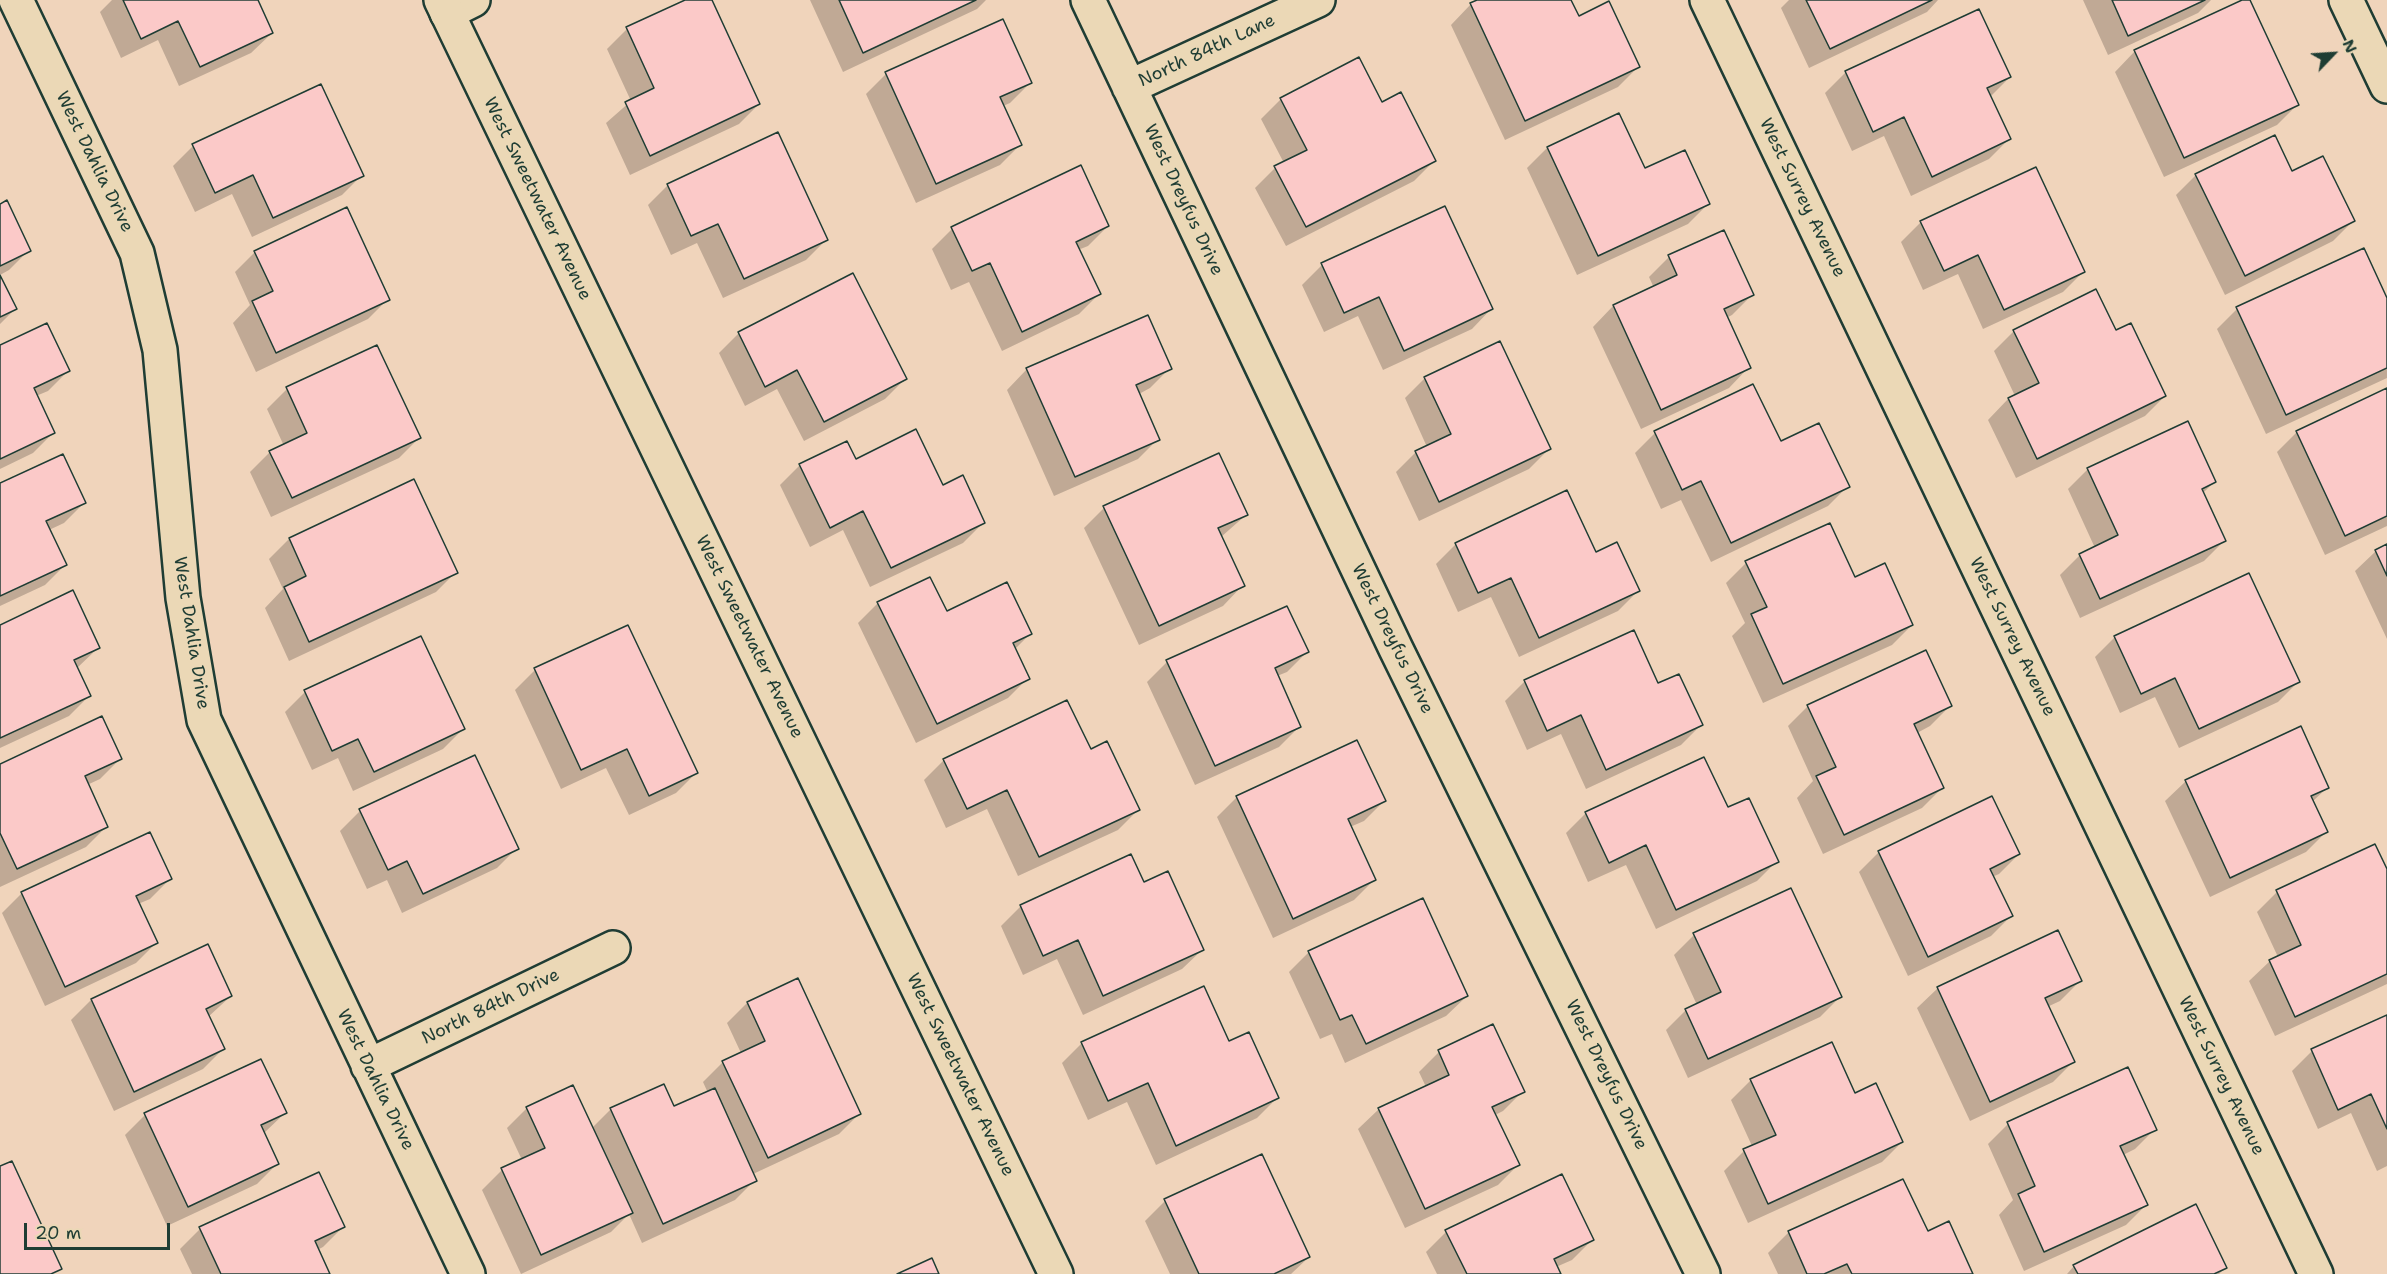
<!DOCTYPE html>
<html>
<head>
<meta charset="utf-8">
<style>
	body { margin:0 }
	#map { position:relative; width:2387px; height:1274px; overflow:hidden; background:#f0d4bb; font-family:"Shantell Sans",sans-serif }
	canvas { display:block }
	.north { position:absolute; left:2303px; top:24px; width:60px; height:60px; -webkit-text-stroke:4px #ebd8b6; paint-order:stroke; rotate:65deg; font-size:16px; font-weight:700; line-height:24px; text-align:center; color:#1f3d34 }
	.north::after { content:''; display:block; margin:auto; width:21px; height:27px; background:#1f3d34; clip-path:polygon(50% 0,100% 100%,50% 72%,0 100%) }
	.scale { position:absolute; left:24px; top:1223px; width:146px; height:27px; box-sizing:border-box; border:3px solid #1f3d34; border-top:0; padding-left:8px; font-size:18px; line-height:21px; white-space:nowrap; color:#1f3d34; -webkit-text-stroke:4px #ebd8b6; paint-order:stroke }
</style>
</head>
<body>
<div id="map">
<canvas width="2387" height="1274"></canvas>
<div class="north">N</div>
<div class="scale">20 m</div>
</div>
<script>
const context = document.querySelector('canvas').getContext('2d');
context.lineJoin = 'round';
function fill(path, color) { context.fillStyle = color; context.fill(path, 'evenodd'); }
function stroke(path, color, width, dash) { context.strokeStyle = color; context.lineWidth = width; context.lineCap = dash ? 'butt' : 'round'; context.setLineDash(dash || []); context.stroke(path); }
function drawText(font, color, halo, rows, align = 'center') {
  context.font = font + ' "Shantell Sans",sans-serif'; context.lineWidth = 5; context.setLineDash([]); context.textBaseline = 'middle'; context.strokeStyle = halo; context.fillStyle = color; for (const [text, x, y, turn = 0] of rows) {
    context.save(); context.translate(x, y); context.rotate((+turn || 0) * Math.PI / 180); context.textAlign = isNaN(turn) ? turn : align; if (halo) context.strokeText(text, 0, 0); context.fillText(text, 0, 0); context.restore();
  }
}
fill(new Path2D(`
	M112,0h144l16,33 -21,20 -72,33 -21,-46 -37,18 -21,-46z
	M688,0h22l49,104 -20,20 -109,51 -24,-52 25,-22 -24,-52 20,-20z
	M810,0h176l-9,9 -134,63z
	M1480,0h90l8,18 60,49 -20,20 -113,53 -54,-115 20,-21z
	M1789,0h149l-11,12 -118,56 -28,-60z
	M2083,0h128l-13,13 -90,42z
	M2245,0h3l49,105 -20,20 -113,52 -49,-105 20,-21z
	M1979,11l31,66 -20,20 19,42 -20,20 -78,37 -27,-60 -32,15 -27,-58 20,-20z
	M886,74l144,9 -20,20 -7,3 17,39 -20,20 -84,38 -50,-109z
	M1281,99l100,5 53,57 -20,20 -128,65 -31,-58 20,-20 9,-5 -23,-44z
	M1619,115l26,55 63,34 -20,20 -111,51 -50,-107 20,-20z
	M193,146l169,29 -20,20 -90,42 -20,-43 -37,18 -22,-46z
	M2292,173l61,48 -20,20 -108,54 -49,-100 20,-20z
	M668,185l158,55 -20,20 -83,38 -26,-55 -26,12 -23,-50z
	M0,205l29,45 -20,20 -9,5z
	M1921,222l162,50 -20,20 -80,37 -25,-55 -35,16 -22,-48z
	M1108,226l-20,20 -10,4 21,44 -20,20 -77,37 -33,-69 -18,8 -19,-41 20,-20z
	M255,252l133,47 -20,20 -112,53 -23,-49 17,-18 -15,-33z
	M1669,257l83,38 -20,20 -6,3 23,49 -20,21 -88,41 -48,-102 20,-21 41,-18 -5,-11z
	M1322,265l170,43 -20,21 -89,41 -25,-54 -34,16 -22,-47z
	M0,278l15,31 -15,15z
	M2387,301v77l-121,56 -49,-105 20,-20z
	M2014,331l101,1 50,64 -20,20 -129,62 -28,-58 20,-21 7,-3 -21,-45z
	M739,333l166,46 -20,20 -81,42 -27,-52 -32,17 -26,-53z
	M0,347l68,24 -20,20 -12,5 17,37 -20,20 -33,16z
	M1170,368l-20,20 -11,6 19,45 -20,20 -84,37 -47,-106 20,-21z
	M1425,378l124,71 -20,20 -110,52 -23,-49 20,-20 11,-5 -22,-49z
	M287,389l132,49 -20,20 -128,59 -21,-45 20,-20 14,-6 -17,-37z
	M2387,390v136l-62,29 -48,-103 20,-20z
	M1655,433l193,53 -20,20 -117,56 -30,-62 -20,9 -26,-56z
	M855,461l88,26 40,36 -20,20 -93,44 -27,-57 -33,17 -30,-62 20,-20z
	M2088,469l126,13 -12,12 22,47 -20,20 -124,57 -20,-43 20,-20 15,-7 -27,-59z
	M413,481l43,91 -20,20 -147,69 -24,-53 18,-19 -14,-30 20,-20z
	M0,484l84,19 -20,20 -15,7 16,35 -20,20 -45,21z
	M1104,508l142,7 -25,22 22,48 -20,21 -84,39 -55,-117z
	M1456,544l139,10 43,37 -20,20 -99,46 -28,-60 -33,15 -22,-48z
	M2387,545v94l-32,-68 21,-20z
	M1746,563l108,16 58,46 -20,20 -129,58 -31,-67 13,-13 -19,-40z
	M878,603l68,9 84,22 -15,15 13,29 -20,20 -92,45 -58,-120z
	M0,626l98,22 -22,21 13,27 -20,20 -69,32z
	M2115,637l183,45 -20,20 -99,46 -24,-51 -35,16 -25,-56z
	M421,638l42,91 -20,20 -90,42 -15,-33 -26,12 -27,-58 20,-20z
	M1307,652l-20,20 -10,4 22,51 -20,20 -84,38 -48,-103 20,-20z
	M535,670l161,103 -20,20 -47,22 -23,-47 -45,21 -46,-99z
	M1525,681l176,44 -20,20 -95,44 -25,-55 -34,16 -22,-49z
	M1808,706h142l-20,20 -13,7 25,55 -20,20 -99,46 -26,-56 16,-17 -25,-55z
	M2300,728l28,59 -16,15 14,30 -20,20 -96,45 -45,-96 21,-20z
	M1090,751l48,59 -20,20 -100,46 -31,-67 -41,19 -22,-48 20,-20z
	M120,759l-20,20 -13,6 19,42 -20,20 -86,40v-122z
	M1237,797l147,4 -20,20 -14,6 24,53 -20,20 -81,38 -56,-121z
	M1991,798l28,56 -20,20 -7,3 19,39 -20,20 -83,40 -49,-104 20,-20z
	M1727,809l50,52 -20,20 -101,48 -30,-64 -38,17 -22,-49 20,-20z
	M360,811l157,37 -20,20 -95,45 -15,-33 -20,9 -27,-58z
	M2387,873v111l-112,52 -26,-55 21,-20 8,-4 -21,-45 20,-20z
	M170,879l-20,20 -12,5 18,39 -20,20 -91,43 -43,-93 20,-20z
	M1143,884l60,65 -21,20 -99,46 -26,-56 -34,16 -22,-49 20,-20z
	M2058,932l22,49 -20,20 -13,6 26,55 -20,20 -83,39 -53,-113 21,-20z
	M1694,935l146,62 -20,20 -132,61 -22,-48 20,-20 11,-5 -23,-50z
	M207,946l24,50 -23,21 15,32 -20,20 -89,42 -43,-91 20,-20z
	M1309,952l158,44 -21,20 -101,47 -13,-29 -12,5 -31,-67z
	M797,980l62,134 -20,20 -86,40 2,6 -20,20 -93,43 -13,-29 -18,18 -90,42 -39,-84 20,-20 20,-10 -15,-32 20,-20 65,20 19,-19 63,-1 34,-15 -5,-11 20,-20 18,-9 -14,-30 20,-20z
	M2387,1017v149l-10,5 -26,-58 -33,16 -26,-58 20,-20z
	M1492,1026l31,65 -20,20 -8,4 23,50 -20,20 -93,43 -47,-99 21,-20 47,-22 -7,-15 20,-20z
	M1082,1043h147l48,55 -20,20 -101,47 -29,-63 -39,18 -26,-57z
	M1751,1080l104,15 47,47 -20,20 -134,61 -24,-52 20,-20 8,-5 -21,-46z
	M285,1113l-22,21 14,30 -20,20 -90,42 -42,-91 20,-20z
	M2008,1124l147,5 -20,20 -12,6 23,50 -20,20 -102,46 -25,-56 14,-15 -25,-56z
	M1903,1181l24,52 44,41h-193l-10,-21 21,-21z
	M1165,1201l144,56 -18,17h-121l-25,-53z
	M343,1227l-20,20 -6,3 11,24h-136l-12,-25 20,-20z
	M1446,1232l146,8 -20,20 -16,7 3,7h-122l-11,-22z
	M2074,1266l151,2 -6,6h-152z`), '#0003');
const building = new Path2D(`
	M123,0h135l15,33 -73,34 -22,-46 -37,18z
	M685,0h27l48,104 -110,52 -25,-54 29,-14 -28,-61z
	M839,0h137l-113,53z
	M1477,0h94l8,16 30,-15 31,66 -115,54 -55,-118z
	M1806,0h126l-102,49z
	M2112,0h93l-77,36z
	M2242,0h8l49,105 -115,53 -50,-108z
	M1979,9l32,68 -24,11 24,51 -79,38 -28,-60 -31,15 -28,-61z
	M1003,19l29,64 -32,14 22,48 -86,39 -51,-112z
	M1359,57l23,45 19,-10 35,69 -130,66 -32,-61 33,-16 -27,-52z
	M321,84l43,92 -91,42 -20,-43 -38,18 -23,-49z
	M1619,113l26,55 40,-18 25,54 -112,52 -51,-109z
	M778,132l50,108 -84,39 -26,-55 -27,12 -24,-52z
	M2275,135l17,36 31,-15 32,65 -110,55 -50,-102z
	M1081,165l28,61 -33,16 25,52 -79,38 -32,-69 -18,8 -21,-44z
	M2036,167l49,105 -81,38 -26,-55 -34,16 -24,-50z
	M7,200l24,51 -31,15v-62z
	M1445,206l48,103 -89,42 -25,-54 -35,16 -23,-50z
	M347,207l43,93 -114,53 -24,-52 21,-10 -19,-40z
	M1724,230l30,65 -30,14 27,59 -90,42 -48,-105 64,-30 -9,-20z
	M2364,248l23,50v70l-101,47 -50,-108z
	M853,273l54,106 -83,43 -27,-52 -32,17 -27,-55z
	M0,275l17,34 -17,8z
	M2096,289l20,41 15,-7 35,73 -129,63 -29,-61 31,-15 -26,-53z
	M1148,315l24,54 -36,16 24,55 -85,37 -49,-109z
	M47,323l23,48 -36,17 21,45 -55,26v-114z
	M1500,341l51,108 -112,53 -24,-51 36,-17 -27,-57z
	M377,345l44,93 -129,60 -23,-47 38,-18 -21,-46z
	M1753,384l28,57 38,-18 31,64 -119,56 -30,-62 -19,9 -28,-59z
	M2387,388v128l-42,20 -49,-105z
	M2188,421l28,61 -14,7 24,52 -126,58 -21,-45 39,-19 -31,-67z
	M916,429l27,56 20,-10 22,48 -94,45 -28,-57 -33,17 -31,-64 48,-23 9,18z
	M1219,453l29,62 -30,13 27,58 -86,40 -56,-120z
	M63,454l23,49 -40,18 21,44 -67,31v-113z
	M414,479l44,94 -149,69 -25,-55 22,-11 -17,-38z
	M1567,490l29,62 21,-10 23,49 -101,47 -28,-60 -33,15 -23,-50z
	M1830,523l25,54 30,-14 28,62 -130,59 -32,-70 16,-7 -22,-46z
	M2387,544v32l-12,-26z
	M2249,573l51,109 -101,47 -24,-51 -34,16 -27,-58z
	M930,577l17,34 60,-29 25,52 -19,9 17,36 -93,45 -60,-122z
	M73,590l27,58 -26,12 17,36 -91,42v-113z
	M1287,606l22,46 -34,16 26,59 -86,39 -49,-106z
	M628,625l70,148 -49,23 -22,-47 -46,21 -47,-102z
	M1634,630l24,53 21,-9 24,51 -97,45 -25,-55 -34,16 -23,-51z
	M421,636l44,93 -91,43 -16,-33 -26,12 -28,-61z
	M1926,650l26,56 -38,18 30,64 -100,47 -28,-59 20,-9 -29,-62z
	M1067,700l24,49 16,-8 33,69 -101,47 -32,-67 -40,19 -24,-50z
	M102,716l20,43 -37,17 23,51 -91,42 -17,-36v-69z
	M2301,726l28,62 -18,8 17,36 -98,46 -45,-98z
	M1357,740l29,61 -38,18 28,61 -83,39 -57,-123z
	M475,755l44,94 -96,45 -16,-33 -19,9 -29,-61z
	M1704,757l24,50 21,-9 30,64 -103,48 -30,-65 -37,18 -24,-51z
	M1992,796l28,58 -30,15 23,47 -85,41 -50,-106z
	M150,832l22,47 -36,17 22,47 -93,44 -44,-95z
	M2375,844l12,25v105l-92,43 -26,-57 32,-15 -25,-55z
	M1131,854l13,28 24,-11 36,79 -101,46 -25,-56 -35,16 -23,-51z
	M1791,888l51,109 -134,62 -23,-50 36,-17 -28,-59z
	M1423,898l45,98 -102,48 -14,-29 -12,5 -32,-69z
	M2058,930l24,51 -37,17 30,64 -85,40 -53,-115z
	M208,944l24,52 -26,13 19,40 -91,43 -43,-93z
	M798,978l63,136 -93,44 -46,-97 43,-20 -18,-39z
	M1204,986l25,55 20,-9 30,66 -103,48 -28,-63 -40,18 -27,-59z
	M2387,1015v114l-16,-35 -33,16 -27,-61z
	M1493,1024l32,68 -33,15 28,58 -95,44 -47,-101 71,-33 -11,-25z
	M1832,1042l23,51 21,-10 27,59 -135,62 -25,-55 33,-14 -26,-56z
	M261,1059l26,54 -26,12 18,39 -91,43 -44,-94z
	M2128,1067l29,63 -37,16 28,59 -104,47 -26,-58 17,-8 -28,-64z
	M664,1084l10,22 41,-18 42,93 -94,43 -53,-116z
	M573,1085l60,128 -92,42 -40,-87 44,-20 -19,-41z
	M1262,1154l48,103 -36,17h-75l-35,-75z
	M12,1161l50,108 -11,5h-51v-108z
	M319,1172l26,55 -30,14 15,33h-109l-22,-47z
	M1562,1174l32,66 -40,19 7,15h-94l-22,-44z
	M1903,1179l25,52 21,-10 24,53h-121l-5,-10 -23,10h-17l-19,-43z
	M2196,1204l31,64 -13,6h-136l-5,-9z
	M932,1258l7,16h-42z`);
fill(building, '#fbc9c8');
stroke(building, '#1f3d34', 1.5);
const street = new Path2D(`
	M16,0l121,253 23,97 23,248 21,122 264,554
	M1088,0l308,649 307,625
	M1707,0l609,1274
	M2346,0l41,86
	M447,13l26,-13
	M1129,87l189,-87
	M368,1066l245,-118`);
const secondary = new Path2D(`
	M441,0l615,1274`);
stroke(street, '#1f3d34', 38);
stroke(secondary, '#1f3d34', 38);
stroke(street, '#ebd8b6', 33);
stroke(secondary, '#ebd8b6', 33);
drawText('18px', '#1f3d34', '#ebd8b6', [
	["North 84th Lane",1207,51,-25],
	["West Dahlia Drive",94,162,64],
	["West Surrey Avenue",1802,198,64],
	["West Sweetwater Avenue",537,199,64],
	["West Dreyfus Drive",1183,200,65],
	["West Dahlia Drive",191,633,81],
	["West Sweetwater Avenue",749,637,64],
	["West Surrey Avenue",2012,637,64],
	["West Dreyfus Drive",1392,639,64],
	["North 84th Drive",491,1007,-26],
	["West Sweetwater Avenue",960,1075,64],
	["West Dreyfus Drive",1606,1075,64],
	["West Surrey Avenue",2221,1076,64],
	["West Dahlia Drive",375,1080,64]
]);
</script>
</body>
</html>
